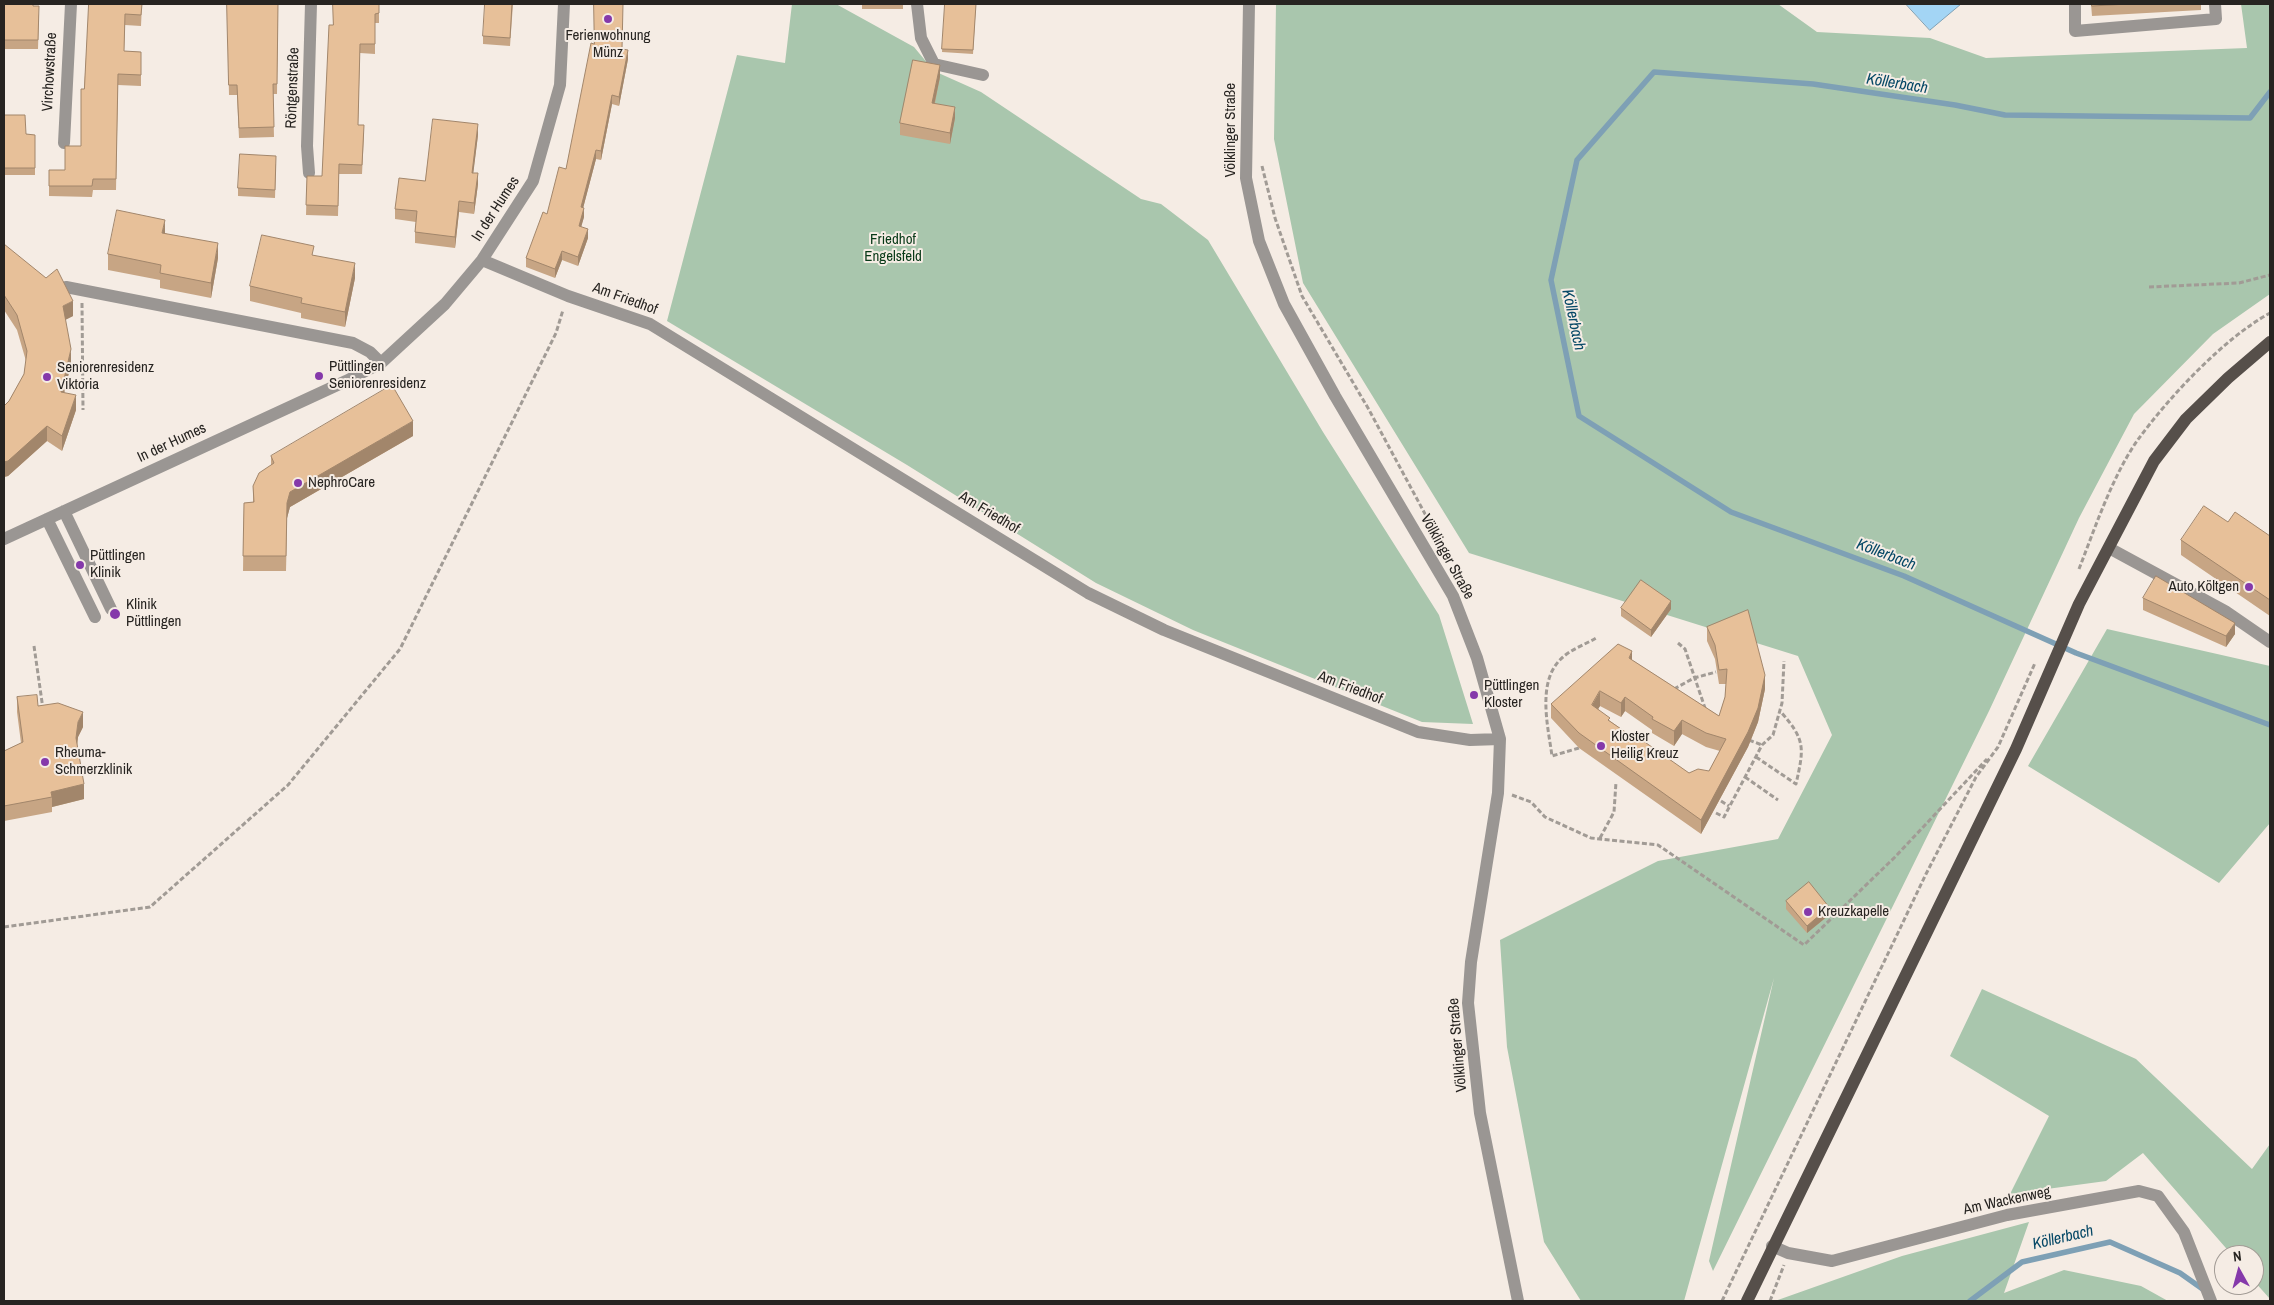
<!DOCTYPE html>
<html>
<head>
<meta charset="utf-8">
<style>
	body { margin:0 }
	#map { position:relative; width:2274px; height:1305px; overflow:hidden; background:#f5ece4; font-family:"Archivo Narrow",sans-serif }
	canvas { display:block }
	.frame { position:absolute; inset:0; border:5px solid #272421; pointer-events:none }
	.north { position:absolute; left:2214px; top:1245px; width:50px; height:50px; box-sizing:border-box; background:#f5ece4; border:1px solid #a39c96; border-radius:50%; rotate:353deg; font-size:14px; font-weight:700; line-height:20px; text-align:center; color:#272421 }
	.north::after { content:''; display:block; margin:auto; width:18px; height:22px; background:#8539aa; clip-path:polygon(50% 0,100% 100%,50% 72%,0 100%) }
</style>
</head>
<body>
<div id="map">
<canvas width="2274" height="1305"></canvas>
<div class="frame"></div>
<div class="north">N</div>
</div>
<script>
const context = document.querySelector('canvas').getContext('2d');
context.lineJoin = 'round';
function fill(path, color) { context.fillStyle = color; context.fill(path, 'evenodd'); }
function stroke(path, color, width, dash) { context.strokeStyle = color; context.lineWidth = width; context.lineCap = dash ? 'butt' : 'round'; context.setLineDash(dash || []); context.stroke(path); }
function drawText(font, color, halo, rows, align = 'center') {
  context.font = font + ' "Archivo Narrow",sans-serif'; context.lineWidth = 4; context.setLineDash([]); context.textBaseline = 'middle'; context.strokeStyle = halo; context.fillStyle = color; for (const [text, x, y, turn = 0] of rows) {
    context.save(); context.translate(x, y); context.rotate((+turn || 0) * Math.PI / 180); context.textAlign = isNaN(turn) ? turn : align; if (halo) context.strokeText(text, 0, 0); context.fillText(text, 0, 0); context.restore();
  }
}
fill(new Path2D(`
	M792,4h44l78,43 20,24 47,21 160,107 20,5 47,36 115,192 116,183 34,109 -51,-2 -229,-92 -97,-47 -189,-118 -240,-144 70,-266 48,8z
	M1276,4h502l39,28 113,6 56,20 261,-10 -6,-44h29v290l-57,40 -79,80 -55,104 -90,193 -276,560 -4,-10 65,-283 -90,323h-103l-37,-59 -37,-195 -7,-107 158,-79 120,-22 54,-104 -34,-79 -329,-103 -166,-270 -29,-144z
	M2107,629l163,37v157l-51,60 -191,-117z
	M1982,989l154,70 116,110 18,-25v155l-16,-18v-26h-22l-89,-102 -37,28 -96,13 39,-78 -99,-60z
	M2029,1222l-25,71 60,-23 77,16 27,15h-393l127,-45z`), '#a9c6ad');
const water = new Path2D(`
	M1906,4h55l-31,26z`);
fill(water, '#a3d5f5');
stroke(water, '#7ea0b5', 1);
stroke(new Path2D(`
	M2270,92l-20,26 -245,-3 -50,-10 -142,-21 -159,-12 -77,88 -26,120 28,136 152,96 173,64 172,77 194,72
	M1970,1301l52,-39 88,-20 70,31 24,17`), '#7ea0b5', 5.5);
stroke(new Path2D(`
	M1262,166l13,52 27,78 66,112 63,117
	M2149,287l90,-4 31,-8
	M82,303l1,107
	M2079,569c16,-41 33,-92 58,-128 31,-43 87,-103 133,-128
	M1678,643l7,6 21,62
	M34,646l9,63
	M1674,689l20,-11 22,-6
	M1749,740l13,5
	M1579,748l-27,8c-4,-30 -16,-76 11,-99 9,-8 23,-13 33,-19
	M1756,757l40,27c8,-36 10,-44 -16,-73
	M1745,777l33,23
	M1512,795l19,7 14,15 46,21 67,7 146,100 91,-88 92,-98
	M1721,801l8,5
	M1716,813l8,4 38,-72 11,-10 9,-32 2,-42
	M1600,838l14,-26 2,-30
	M4,927l146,-20 138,-122 112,-136 156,-316 7,-23
	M1722,1301l204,-427 50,-97 22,-30 37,-84
	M1770,1301l14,-36`), '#a19b95', 3, [5, 2.5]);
stroke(new Path2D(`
	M917,4l4,34 13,26 49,11
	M1249,4l-3,174 13,63 25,63 51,92 118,200 24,62 23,81 -2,54 -27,169 -3,41 12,110 38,188
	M2075,4v27l141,-12 -1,-15
	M64,143l7,-139
	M309,173l-2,-27 4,-142
	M482,260l86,36 82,28 438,269 76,37 254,102 52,8 30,-1
	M66,287l287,56 17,9 11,11
	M64,511l47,98
	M47,519l48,98
	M4,539l342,-158 35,-18 64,-59 37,-44 51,-79 27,-96 4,-81
	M2109,548l116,63 45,31
	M1772,1246l16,7 44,8 175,-46 132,-24 19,5 26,36 27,69`), '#9a9693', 12);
stroke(new Path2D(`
	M1747,1301l269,-552 63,-145 75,-143 32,-42 42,-41 42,-36`), '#564f4a', 12);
fill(new Path2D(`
	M4,4l29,2 6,9 -1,34h-34z
	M89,4h53l-1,22 -16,-1 -1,26 17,1v34l-23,-1 -2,105h-23l-1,7 -43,-1v-26h16l16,-24z
	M227,4h51l-1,90h-4l1,43 -35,1 -2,-43h-8z
	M379,4v19h-4v31l-15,-1 -2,72 6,9 -2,40h-23l-1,42 -32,-1 1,-39h15l11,-151z
	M513,4l-3,42 -27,-2v-8z
	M862,4h41v5h-41z
	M945,4h31l-3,50 -31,-2z
	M2091,4h110v6l-109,6z
	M594,44l28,5 6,10 -9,47 -7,-2 -11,56 -5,-1 -13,49 1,9 -3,9 7,12 -10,28 -16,-6 -7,18 -29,-11v-9l21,-44 19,-45z
	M940,77l-5,26 20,15 -5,26 -50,-9v-12z
	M4,115l22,19 9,1v40h-31z
	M478,135l-5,38 5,11 -4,30 -15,-2 -4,36 -40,-5v-11l1,-10 -21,-3v-10z
	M276,164l-1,34 -37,-2v-8z
	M165,233l53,25 -7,40 -51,-10v-8l-52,-10v-16z
	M4,244l69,72 -8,4 6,44 -7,28 12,18 -14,41 -15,-10 -39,35 -4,1v-71l5,-5 15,-27 2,-13 -9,-31 -13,-20z
	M314,255l41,23 -10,49 -44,-9v-5l-51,-12v-15z
	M413,436l-123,71 -3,11 -1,53h-43l1,-68 9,-1v-16l18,-21v-9z
	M2228,522l42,14v80l-89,-61v-15z
	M2143,598l92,36 -9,13 -83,-37z
	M1621,608l50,1 -20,28 -30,-21z
	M1707,627l58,62 -7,33 -10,25 -47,87 -122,-86 -28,-30v-14l81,-44 87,56 6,-19 1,-13h-7l-4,-25 -8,-18zM1600,706l21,11 4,-6 27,19v3l22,13 8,-12 24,13 14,4 -11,20 -20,2 -52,-33 -27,-19 -12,-12z
	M17,697l66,30 -5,10 -1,8 7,54 -32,8v5l-48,9v-70l17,-8 -4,-31z
	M1786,901l43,14 -22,18 -21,-24z`), '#c7a584');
fill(new Path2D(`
	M628,50v9l-9,47v-9z
	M940,65v12l-8,38v-12z
	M612,95v9l-11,56v-9z
	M955,107v11l-5,26v-11z
	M478,124v11l-6,49v-11z
	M596,150v9l-15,57v-9z
	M478,173v11l-4,30v-11z
	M459,201v11l-4,36v-11z
	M584,208v9l-5,18v-9z
	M165,220v15l-3,-2z
	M588,229v9l-10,28v-9z
	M218,243v15l-7,40v-15z
	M562,251v9l-7,18v-9z
	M355,263v15l-10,49v-15z
	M73,301v15l-10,5v-15z
	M71,349v15l-10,43v-15z
	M76,395v15l-14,41v-15z
	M413,421v15l-123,71 -3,11 -1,53 1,-68 3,-11z
	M47,426v15l-39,35 -4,1v-15z
	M1671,601v8l-20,28v-7z
	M2235,623v11l-9,13v-11z
	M1632,651v15l-3,-8z
	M1765,675v14l-7,33 -10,25 -47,87v-14z
	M1600,691v15l-8,13v-14z
	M1625,697v14l-4,6v-14z
	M83,712v15l-5,10 -2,16v-15l2,-16z
	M1682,720v14l-8,12v-15z
	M84,784v15l-32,8v-10l-1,-5z
	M1829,907v8l-22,18v-7z`), '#a2866b');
const building = new Path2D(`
	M4,4h29v2h6l-1,34h-34z
	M89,4h53l-1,11 -16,-1 -1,37 17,1v23l-23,-1 -2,105h-23l-1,7h-43v-16h16v-24h16v-57h3z
	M227,4h51l-1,80h-4l1,43 -35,1 -2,-43h-8z
	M333,4h46v9l-4,1v30h-15l-2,81h6l-2,40 -23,-1 -1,42 -32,-1 1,-29h15l7,-151h4z
	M485,4h27l-2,34 -27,-2z
	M594,4h29l-1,45 6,1 -9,47 -7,-2 -11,56 -5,-1 -15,57 3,1 -5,18 9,3 -10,28 -16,-6 -7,18 -29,-11 17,-46 4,2 12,-47 7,2 25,-126 3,1z
	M945,4h31l-3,46 -31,-1z
	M2092,4h36l-36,2z
	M913,60l27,5 -8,38 23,4 -5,26 -50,-10z
	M4,115h21l1,19 9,1v33h-31z
	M433,119l45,5 -6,49h6l-4,30 -15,-2 -4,36 -40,-5 2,-21 -22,-2 4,-31 26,3z
	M240,154l36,2 -1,34 -37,-2z
	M117,210l48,10 -3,13 56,10 -7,40 -51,-10 1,-8 -53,-11z
	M262,235l52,11 -2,9 43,8 -10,49 -44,-9 1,-5 -52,-12z
	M4,244l42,34 11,-9 16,32 -10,5 8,43 -10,43 15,3 -14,41 -15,-10 -39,35 -4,1v-56l5,-5 15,-27 3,-23 -10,-36 -13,-20z
	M392,385l21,36 -123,71 -3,11 -1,53h-43l1,-53 10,-1 -1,-16 6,-13 15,-10 -3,-7z
	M2204,506l24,16 7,-10 35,24v64l-89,-60z
	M2156,576l79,47 -9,13 -83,-38z
	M1641,580l30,21 -20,29 -30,-22z
	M1748,610l17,65 -7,33 -10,24 -47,88 -122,-87 -28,-29 67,-60 14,7 -3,7 90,58 6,-19 2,-28 -8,1 -4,-25 -8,-18zM1600,691l21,12 4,-6 28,20 -1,2 22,12 8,-11 24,13 20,6 -17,32 -11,-2 -9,4 -50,-35 -2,2 -29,-20 2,-2 -18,-13z
	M37,695l1,11 20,-3 25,9 -5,10 -2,16 8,46 -33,8 1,5 -48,9v-55l19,-9 -6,-45z
	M1809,882l20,25 -22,19 -21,-25z`);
fill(building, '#e7c099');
stroke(building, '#a2866b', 1);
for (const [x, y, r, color] of [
	[608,19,5,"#8539aa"],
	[319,376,5,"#8539aa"],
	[47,377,5,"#8539aa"],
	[298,483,5,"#8539aa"],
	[80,565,5,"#8539aa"],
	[2249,587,5,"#8539aa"],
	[115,614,6,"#8539aa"],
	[1474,695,5,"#8539aa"],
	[1601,746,5,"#8539aa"],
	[45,762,5,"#8539aa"],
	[1808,912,5,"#8539aa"]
]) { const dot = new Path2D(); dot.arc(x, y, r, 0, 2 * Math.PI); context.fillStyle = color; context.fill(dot); stroke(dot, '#f5ece4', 2); }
drawText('15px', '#272421', '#f5ece4', [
	["Ferienwohnung",608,36,"center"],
	["Münz",608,53,"center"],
	["Püttlingen",329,367],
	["Seniorenresidenz",329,384],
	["Seniorenresidenz",57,368],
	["Viktoria",57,385],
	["NephroCare",308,483],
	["Püttlingen",90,556],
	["Klinik",90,573],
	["Auto Költgen",2239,587,"right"],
	["Klinik",126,605],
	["Püttlingen",126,622],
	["Püttlingen",1484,686],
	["Kloster",1484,703],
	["Kloster",1611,737],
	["Heilig Kreuz",1611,754],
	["Rheuma-",55,753],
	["Schmerzklinik",55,770],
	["Kreuzkapelle",1818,912]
], 'left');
drawText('15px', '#272421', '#f5ece4', [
	["Virchowstraße",50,72,-87],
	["Röntgenstraße",293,88,-88],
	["Völklinger Straße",1231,130,-90],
	["In der Humes",496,209,-57],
	["Am Friedhof",625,299,20],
	["In der Humes",172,443,-25],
	["Am Friedhof",989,513,31],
	["Völklinger Straße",1447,557,61],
	["Am Friedhof",1350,688,21],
	["Völklinger Straße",1458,1045,-95],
	["Am Wackenweg",2007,1201,-12]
]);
drawText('15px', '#073917', '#f5ece4', [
	["Friedhof",893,240],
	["Engelsfeld",893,257]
]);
drawText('italic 16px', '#064866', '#f5ece4', [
	["Köllerbach",1897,84,9],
	["Köllerbach",1573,320,78],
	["Köllerbach",1886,555,21],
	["Köllerbach",2063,1238,-13]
]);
</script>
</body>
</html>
